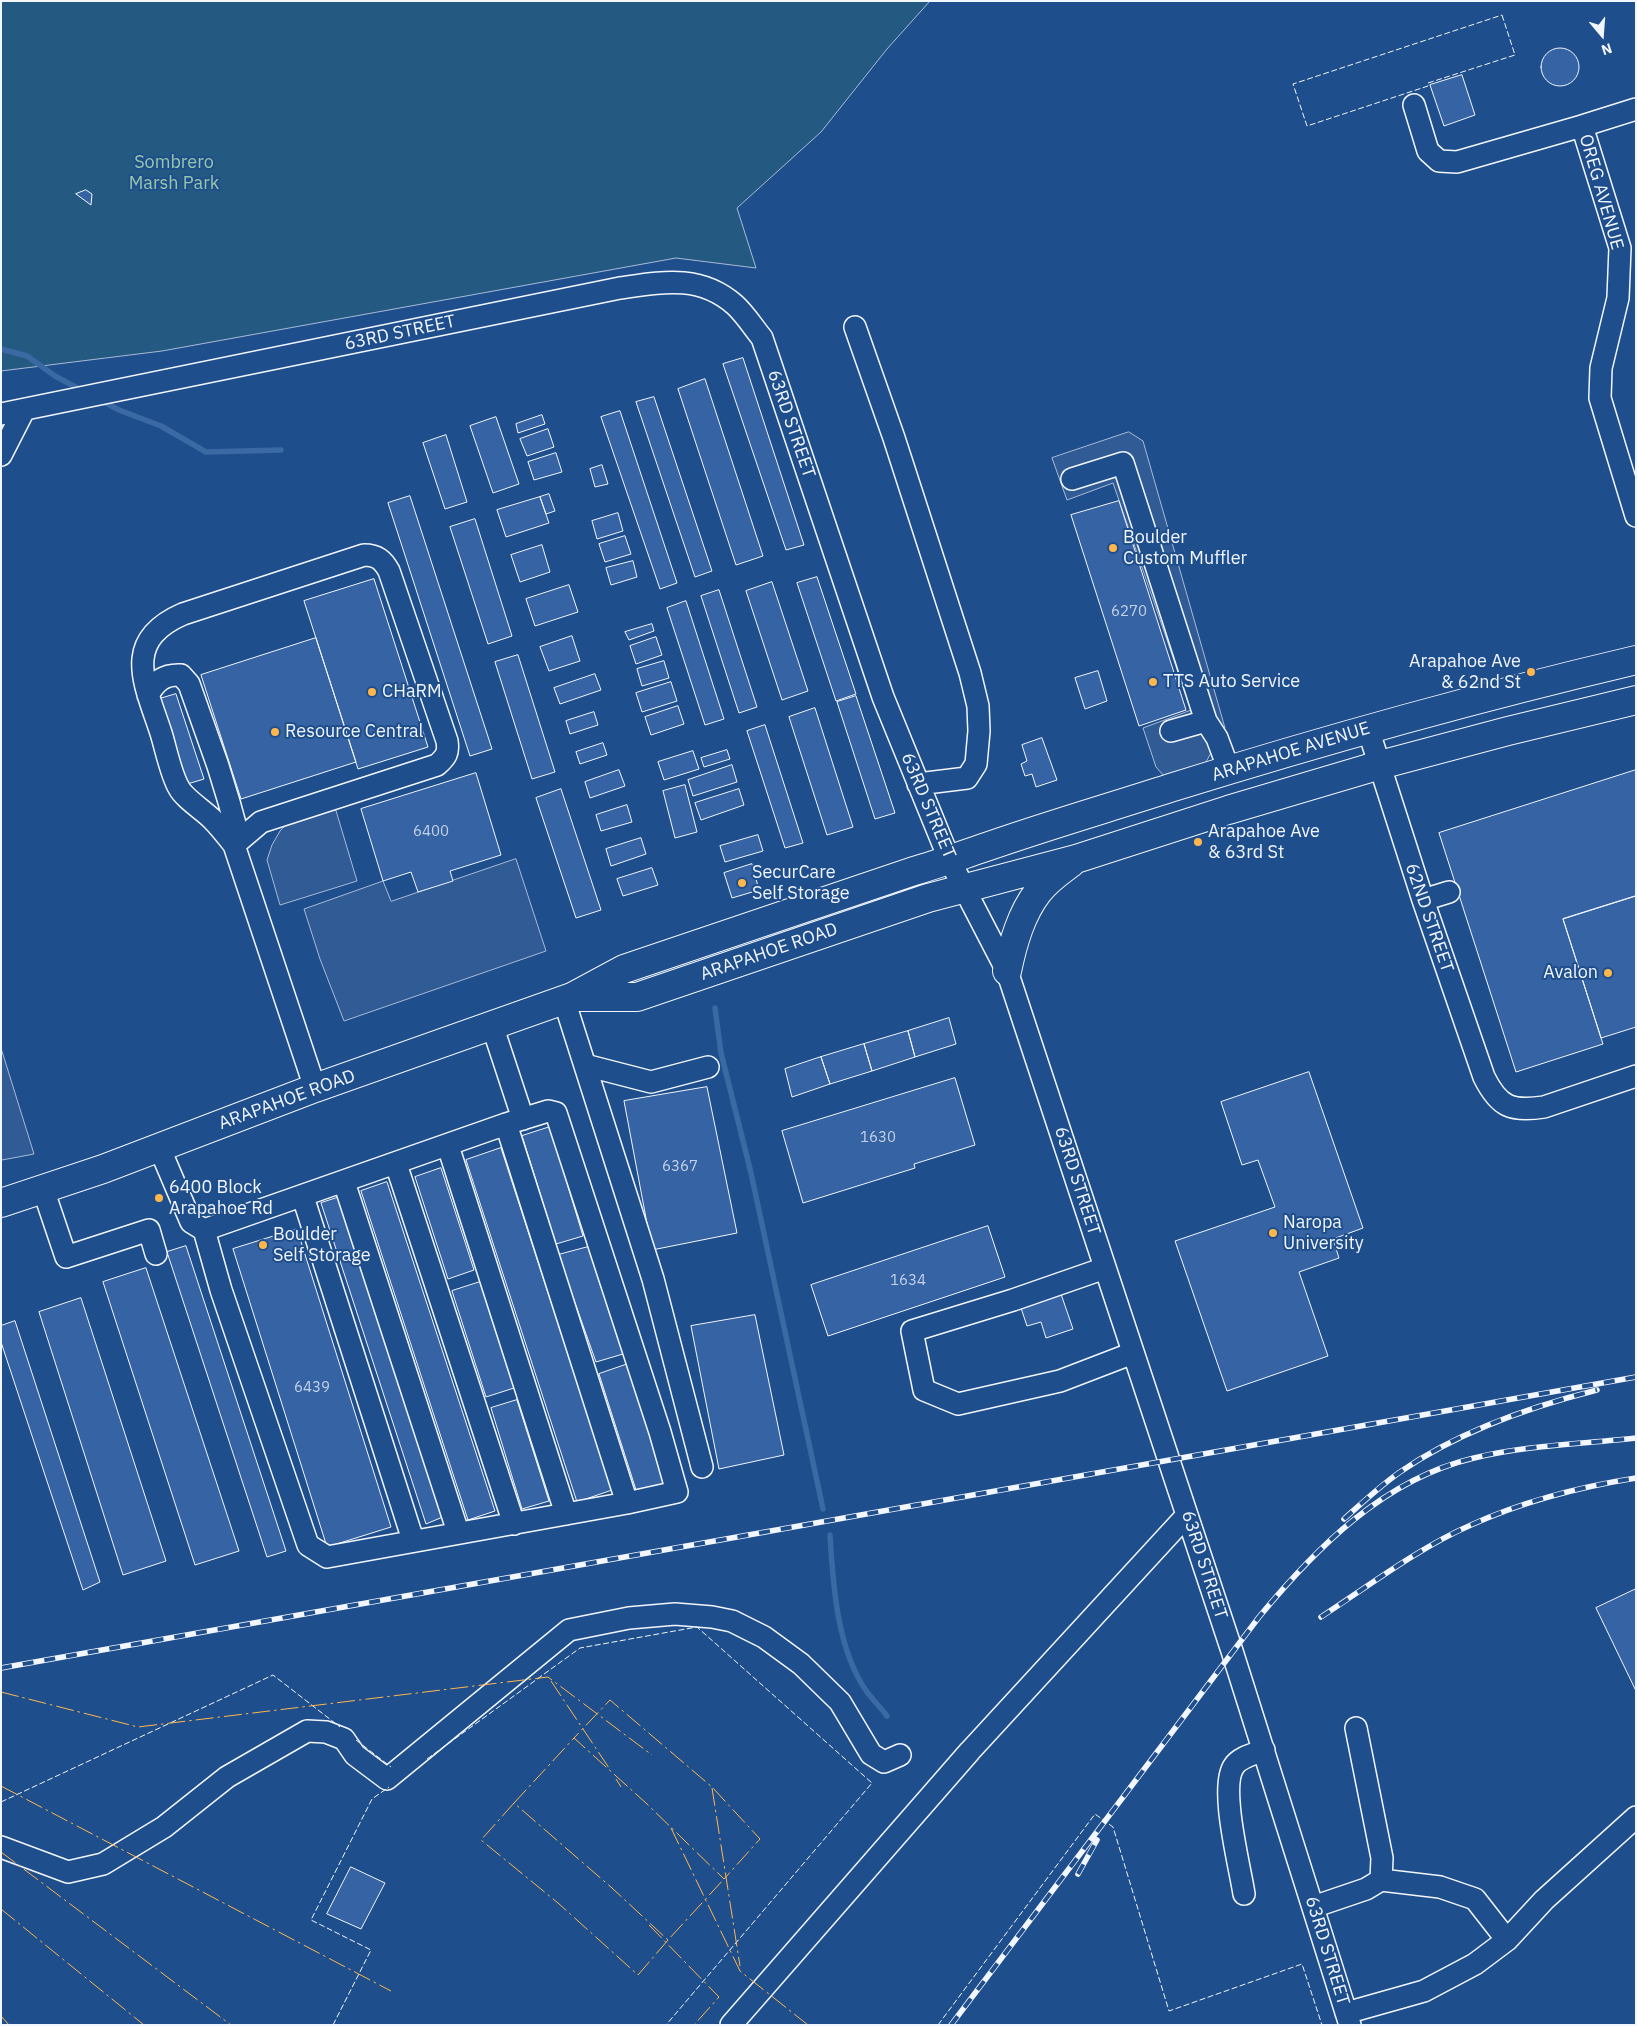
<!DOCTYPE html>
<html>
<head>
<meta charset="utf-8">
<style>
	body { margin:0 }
	#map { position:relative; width:1637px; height:2026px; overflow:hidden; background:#1f4e8c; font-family:"IBM Plex Sans",sans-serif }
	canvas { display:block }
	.frame { position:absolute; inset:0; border:2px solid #f2f6ff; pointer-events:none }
	.north { position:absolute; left:1577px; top:10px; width:50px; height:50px; -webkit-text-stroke:4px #1f4e8c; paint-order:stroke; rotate:162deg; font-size:14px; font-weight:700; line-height:20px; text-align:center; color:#f2f6ff }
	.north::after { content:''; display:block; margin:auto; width:18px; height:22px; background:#f2f6ff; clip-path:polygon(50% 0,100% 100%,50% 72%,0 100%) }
</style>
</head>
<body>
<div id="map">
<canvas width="1637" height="2026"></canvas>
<div class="frame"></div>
<div class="north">N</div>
</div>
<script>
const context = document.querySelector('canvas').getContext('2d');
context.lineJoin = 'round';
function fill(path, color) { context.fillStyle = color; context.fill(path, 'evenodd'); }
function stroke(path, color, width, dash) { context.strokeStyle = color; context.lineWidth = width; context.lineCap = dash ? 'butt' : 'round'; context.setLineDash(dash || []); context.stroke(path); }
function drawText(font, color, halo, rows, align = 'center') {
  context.font = font + ' "IBM Plex Sans",sans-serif'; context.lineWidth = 4; context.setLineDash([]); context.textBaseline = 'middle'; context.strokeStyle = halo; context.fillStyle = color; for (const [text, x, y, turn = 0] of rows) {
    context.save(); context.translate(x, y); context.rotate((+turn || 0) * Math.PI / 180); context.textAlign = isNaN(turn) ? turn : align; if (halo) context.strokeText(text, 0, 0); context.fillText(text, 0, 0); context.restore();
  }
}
const green = new Path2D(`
	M1,1h929l-43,48 -66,83 -84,76 19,60 -80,-10 -514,93 -161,20z`);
fill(green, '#245a82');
stroke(green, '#a8bbd7', 1);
const parking = new Path2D(`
	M1129,432l14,9 82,287 -20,7 7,16 -6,11 -42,14 -8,-9 -13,-39 48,-18 -78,-227 -46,17 -15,-42z
	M334,804l23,77 -77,24 -13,-45 5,-15 8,-14 11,-12z
	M516,859l30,92 -202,70 -24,-62 -16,-50 79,-28 8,20z
	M1,1048l33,106 -32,6 -1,-3z`);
fill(parking, '#305b95');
stroke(parking, '#a8bbd7', 1);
stroke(new Path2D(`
	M1,349l26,7 28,20 28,15
	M100,400l19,10 42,16 45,26 75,-2
	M715,1008l6,45 30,120 72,336
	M830,1535c3,50 7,115 37,157 6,8 14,16 20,24`), '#3b69a3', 5.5);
const building = new Path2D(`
	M1541 67a19 19 0 1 1 38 0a19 19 0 1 1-38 0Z
	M1462,75l13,40 -31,11 -14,-41z
	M86,190l6,4 -1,11 -15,-11z
	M743,358l61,187 -18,5 -63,-186z
	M705,379l58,177 -27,9 -58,-176z
	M654,397l58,174 -17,6 -59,-175z
	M620,411l57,172 -17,6 -59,-172z
	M542,415l3,9 -27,9 -2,-9z
	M496,417l23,67 -26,9 -23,-67z
	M548,429l6,18 -27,9 -7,-17z
	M446,435l21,67 -22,7 -22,-66z
	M556,453l6,19 -28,8 -6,-18z
	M602,465l6,19 -13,3 -5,-18z
	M549,494l6,17 -9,3 -6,-17z
	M410,496l82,253 -22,7 -82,-253z
	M540,497l9,26 -43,14 -9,-27z
	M1119,501l67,209 -47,16 -68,-211z
	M618,513l5,18 -26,8 -5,-18z
	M475,519l37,117 -24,8 -38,-117z
	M625,536l6,18 -26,8 -6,-18z
	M542,545l8,27 -30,10 -9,-27z
	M633,561l4,16 -26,8 -5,-17z
	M817,577l39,117 -20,7 -39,-118z
	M374,579l54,168 -70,22 -54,-168z
	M772,582l36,109 -26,9 -36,-109z
	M569,585l9,27 -43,14 -9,-27z
	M719,590l38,117 -18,6 -38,-117z
	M686,601l38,118 -19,6 -38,-117z
	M652,624l2,7 -25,9 -4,-8z
	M572,636l8,25 -31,10 -9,-24z
	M656,637l6,18 -26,9 -6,-18z
	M316,638l40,124 -115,37 -40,-124z
	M518,655l37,117 -23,7 -37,-117z
	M664,661l5,17 -27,8 -5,-17z
	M1098,671l9,30 -22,8 -10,-31z
	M595,674l6,16 -41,14 -6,-16z
	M671,682l6,19 -35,11 -6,-19z
	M176,694l28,85 -20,6 -28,-85z
	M856,696l39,117 -20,6 -38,-117z
	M678,706l6,18 -33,11 -6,-18z
	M815,708l38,119 -26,8 -38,-118z
	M594,712l4,13 -28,9 -4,-13z
	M765,725l38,118 -18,5 -38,-117z
	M1042,738l15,42 -21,7 -4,-13 -7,2 -4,-12 6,-3 -5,-16z
	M603,743l4,12 -27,9 -4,-12z
	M727,750l3,9 -26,8 -3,-9z
	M693,751l6,18 -35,11 -6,-18z
	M732,765l5,17 -44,14 -5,-16z
	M619,770l6,16 -35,12 -5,-16z
	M1636,770v126l-73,23 40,125 -87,28 -77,-239z
	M476,773l25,82 -51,16 3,10 -35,11 -7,-20 -28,9 -22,-72z
	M685,785l12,47 -22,6 -12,-47z
	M561,789l40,121 -25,8 -40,-120z
	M739,789l5,16 -43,15 -6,-17z
	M627,805l5,17 -31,9 -5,-16z
	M758,835l5,16 -38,11 -5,-16z
	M641,838l5,16 -35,12 -5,-17z
	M752,864l7,26 -27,8 -8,-25z
	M652,868l6,17 -35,11 -6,-17z
	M1636,896v131l-35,11 -38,-119z
	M949,1018l7,26 -41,13 -7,-26z
	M908,1031l7,26 -43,14 -8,-27z
	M864,1044l8,27 -42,13 -9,-27z
	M821,1057l9,27 -38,13 -7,-28z
	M1309,1072l54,156 -30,11 6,19 -40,14 29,84 -101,35 -52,-150 100,-34 -17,-47 -16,5 -21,-63z
	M955,1078l20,67 -61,19 1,4 -112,35 -21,-72z
	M707,1087l30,146 -85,17 -28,-149z
	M550,1127l33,109 -27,8 -34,-108z
	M501,1148l111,342 -35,12 -111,-342z
	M441,1168l33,102 -26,9 -33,-102z
	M387,1182l108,329 -27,9 -107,-329z
	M340,1197l105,319 -19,8 -105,-321z
	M988,1226l17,51 -177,59 -17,-51z
	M297,1229l94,298 -64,20 -94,-298z
	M186,1246l100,305 -19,6 -100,-305z
	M588,1247l35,107 -27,8 -38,-107z
	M146,1268l93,283 -44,14 -92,-283z
	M480,1282l34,106 -28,9 -34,-106z
	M1060,1291l13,38 -27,9 -5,-16 -14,4 -7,-21z
	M81,1298l85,263 -43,14 -84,-263z
	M755,1315l29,140 -65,14 -28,-143z
	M15,1321l85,261 -17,8 -82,-248v-16z
	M628,1364l38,119 -29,10 -38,-119z
	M517,1400l32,101 -27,8 -31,-101z
	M1636,1589v102l-40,-83z
	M351,1867l34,16 -24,46 -34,-15z`);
fill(building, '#3563a3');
stroke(building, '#f2f6ff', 1);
const minor = new Path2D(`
	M1414,105l14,46 11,10 18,1 125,-36
	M1636,109l-54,17 38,122 -2,50 -17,70 -1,30 36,118
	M855,327l39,111 76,235 8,33 1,25 -3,33 -9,14 -49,6
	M1,414l619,-126c42,-6 80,-14 115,17 10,9 18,22 27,33l121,359 67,164 57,110 225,680 118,374
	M1,455l23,-45
	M1072,479l51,-16 83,258
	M148,695c8,-14 16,-21 33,-20l8,9 29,82 11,36 6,22 -1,21
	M1368,729l55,171 61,177c15,30 27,35 60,30l92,-31
	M1171,731l35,-10 11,17 12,32
	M234,845l27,-23 176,-57c9,-8 12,-12 10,-24l-58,-170c-6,-11 -12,-16 -25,-16l-181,59c-62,27 -38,70 -22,119 5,16 10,42 18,55 5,10 24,22 33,31 8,8 15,17 22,26l81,243
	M1423,900l26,-8
	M564,1000l89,279 49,188
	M492,1025l31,94
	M585,1065l66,17 57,-15
	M506,1124l121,379
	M448,1146l118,368
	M159,1147l32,75 13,8 17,60 87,255 19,12 300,-54 50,-11 -17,-60 -104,-319 -8,-2 -42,13 -302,106
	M396,1164l118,360
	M344,1182l114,350
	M43,1189l23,68 83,-27 7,24
	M303,1197l110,343
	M1105,1268l-92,32 -101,31 12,59 34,14 102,-23 73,-28
	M1,1847l67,25 35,-8 61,-37 63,-50 80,-46 19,1 18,7 11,16 32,24 182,-149 60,-12 46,-4 37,3 20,4 32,16 37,27 39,38 31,52 13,8 16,-7
	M1381,1880l59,7 35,12 32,41
	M1244,1894c-4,-27 -25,-107 -10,-128 6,-9 20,-12 30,-16
	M1313,1907l53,-18 15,-9 1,-22 -26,-130
	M1346,2013l78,-22 51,-27 32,-24 37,-40 92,-83
	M731,2025l239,-274 217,-236`);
const major = new Path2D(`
	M1007,971c6,-28 14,-57 31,-79 9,-12 21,-20 33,-29
	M576,997h61l291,-99 148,-39 152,-49 152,-45 128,-34 128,-31
	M1,1203l102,-34 212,-81 257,-91 52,-28 290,-98c25,-7 48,-16 72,-24 60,-21 122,-39 184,-59 154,-48 309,-91 466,-128`);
stroke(minor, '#f2f6ff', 24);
stroke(major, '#f2f6ff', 30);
stroke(minor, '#1f4e8c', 21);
stroke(major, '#1f4e8c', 28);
const rail = new Path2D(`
	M1344,1519c18,-16 36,-33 56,-47 58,-40 129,-65 197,-82
	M1321,1617c46,-30 99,-70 150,-92 53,-24 108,-38 165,-47
	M1,1668l1635,-291
	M1078,1874l19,-34
	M951,2025l308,-408c57,-69 125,-138 215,-159 53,-13 108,-14 162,-20`);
stroke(rail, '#f2f6ff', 5.5);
stroke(rail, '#1f4e8c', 4, [11]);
stroke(new Path2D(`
	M1502,15l13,40 -87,28v3l-121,40 -14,-42z
	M356,1740l35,27
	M427,1759l153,-111 117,-21 175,156 -206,242
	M1,1802l272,-127 67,52
	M333,2025l38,-75 -60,-30 61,-121 17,-12
	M938,2025l157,-211 18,13 56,184 133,-47 20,61`), '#f2f6ff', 1, [6, 2.5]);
stroke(new Path2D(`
	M551,1681l58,87
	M1,1692l137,35 410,-50 104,78
	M616,1779l5,8
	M1,1786l390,205
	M712,1788l28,178
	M514,1803l60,-65 73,66 77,75 36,-40 -48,-52 -102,-87 -36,38
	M671,1828l69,143 68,54
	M1,1852l230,173
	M1,1909l143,116
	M649,1925l70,72 -25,28
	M668,1940l-30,35 -80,-72 -77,-63 33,-37 98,85 56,52 56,-61
	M1,2016l8,9`), '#ffb74d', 1, [18, 4, 2.5, 4]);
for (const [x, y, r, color] of [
	[1113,548,5,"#ffb74d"],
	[1531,672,5,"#ffb74d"],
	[1153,682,5,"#ffb74d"],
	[372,692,5,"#ffb74d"],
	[275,732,5,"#ffb74d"],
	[1198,842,5,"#ffb74d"],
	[742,883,5,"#ffb74d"],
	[1608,973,5,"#ffb74d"],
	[159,1198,5,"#ffb74d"],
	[1273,1233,5,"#ffb74d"],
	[263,1245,5,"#ffb74d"]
]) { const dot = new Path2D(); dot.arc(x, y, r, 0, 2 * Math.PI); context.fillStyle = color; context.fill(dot); stroke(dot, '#1f4e8c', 2); }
drawText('15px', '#c3d1e8', null, [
	["6270",1129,612],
	["6400",431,832],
	["1630",878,1138],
	["6367",680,1167],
	["1634",908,1281],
	["6439",312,1388]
]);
drawText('18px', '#97c8a6', '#1f4e8c', [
	["Sombrero",174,163],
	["Marsh Park",174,184]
]);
drawText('18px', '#f2f6ff', '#1f4e8c', [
	["OREG AVENUE",1601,192,74],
	["63RD STREET",400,333,-12],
	["63RD STREET",791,424,71],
	["ARAPAHOE AVENUE",1291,752,-17],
	["63RD STREET",928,806,67],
	["62ND STREET",1429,918,71],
	["ARAPAHOE ROAD",769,952,-19],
	["ARAPAHOE ROAD",287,1100,-20],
	["63RD STREET",1077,1181,72],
	["63RD STREET",1204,1565,72],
	["63RD STREET",1327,1951,73]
]);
drawText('18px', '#f2f6ff', '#1f4e8c', [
	["Boulder",1123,538],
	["Custom Muffler",1123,559],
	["Arapahoe Ave",1521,662,"right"],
	["& 62nd St",1521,683,"right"],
	["TTS Auto Service",1163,682],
	["CHaRM",382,692],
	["Resource Central",285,732],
	["Arapahoe Ave",1208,832],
	["& 63rd St",1208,853],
	["SecurCare",752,873],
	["Self Storage",752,894],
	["Avalon",1598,973,"right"],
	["6400 Block",169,1188],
	["Arapahoe Rd",169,1209],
	["Naropa",1283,1223],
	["University",1283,1244],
	["Boulder",273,1235],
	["Self Storage",273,1256]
], 'left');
</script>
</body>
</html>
